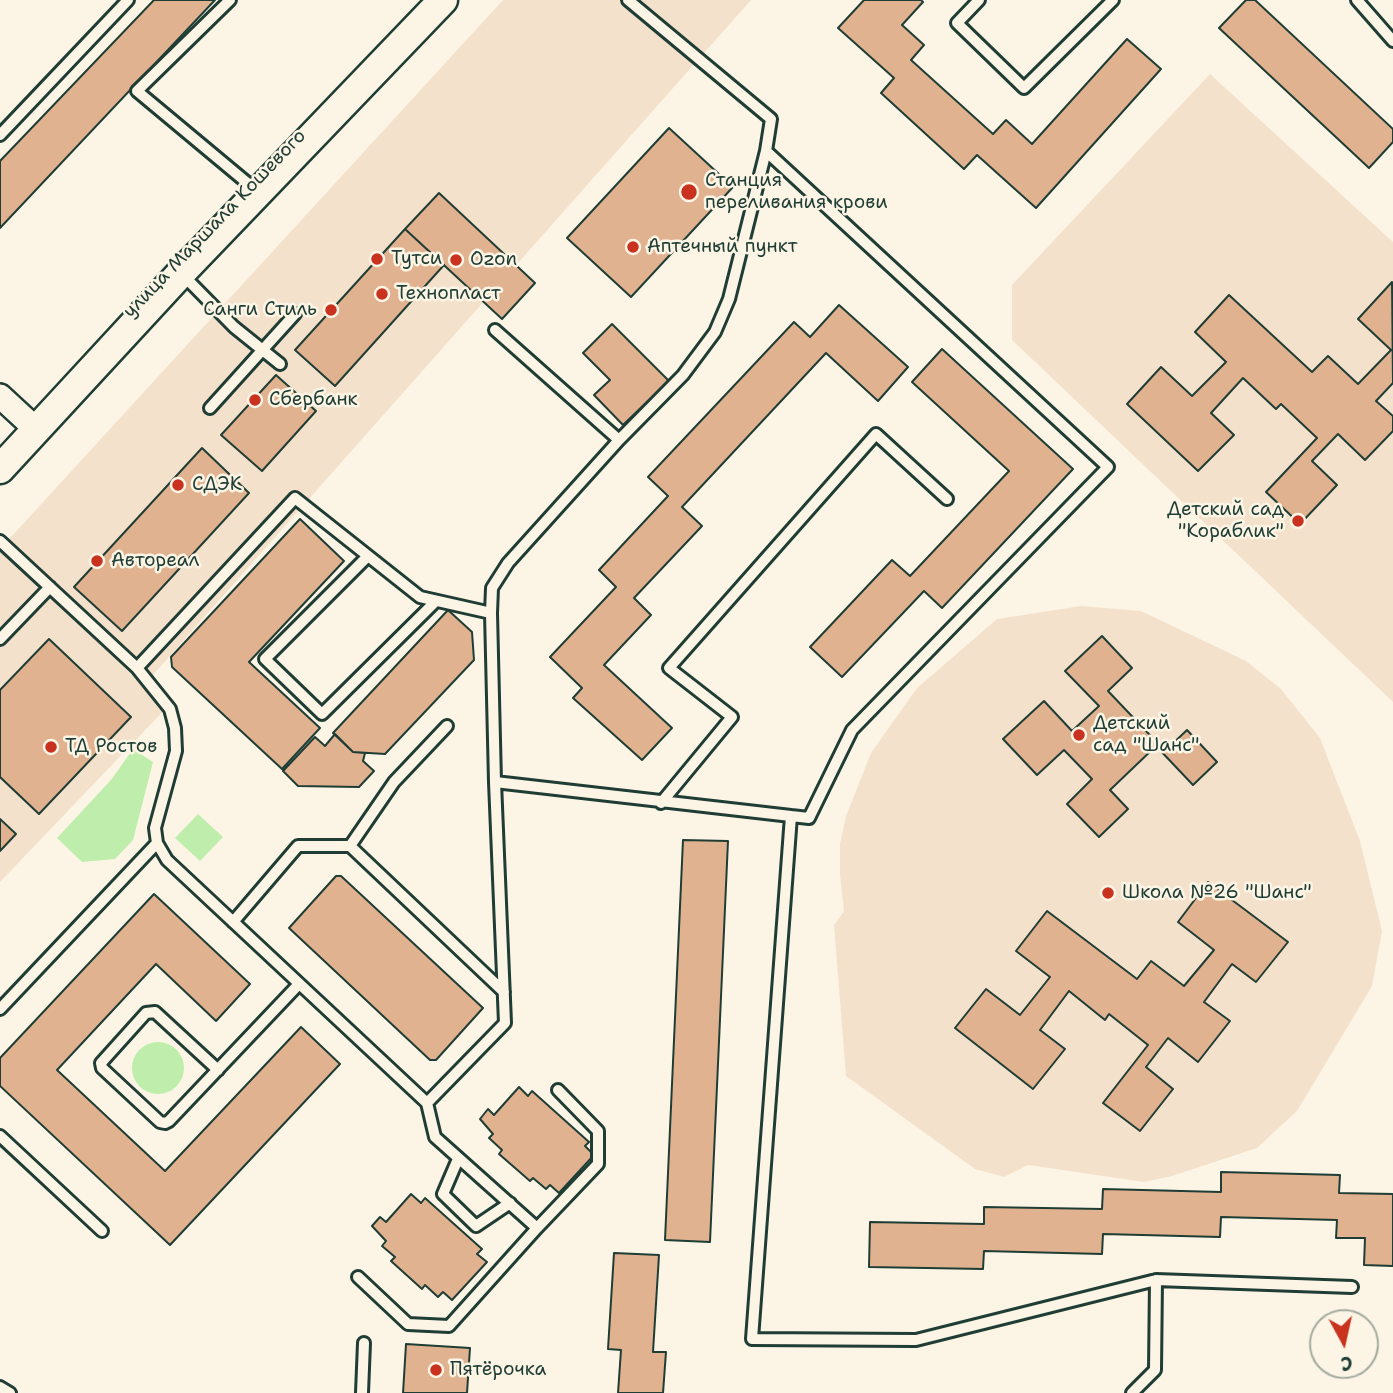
<!DOCTYPE html>
<html>
<head>
<meta charset="utf-8">
<style>
	body { margin:0 }
	#map { position:relative; width:1393px; height:1393px; overflow:hidden; background:#fcf5e5; font-family:"Shantell Sans",sans-serif }
	canvas { display:block }
	.north { position:absolute; left:1309px; top:1309px; width:70px; height:70px; box-sizing:border-box; background:#fcf5e5; border:2px solid #a4ab9e; border-radius:50%; rotate:172deg; font-size:19px; font-weight:700; line-height:28px; text-align:center; color:#1f3d34 }
	.north::after { content:''; display:block; margin:auto; width:24px; height:32px; background:#c8321e; clip-path:polygon(50% 0,100% 100%,50% 72%,0 100%) }
</style>
</head>
<body>
<div id="map">
<canvas width="1393" height="1393"></canvas>
<div class="north">С</div>
</div>
<script>
const context = document.querySelector('canvas').getContext('2d');
context.lineJoin = 'round';
function fill(path, color) { context.fillStyle = color; context.fill(path, 'evenodd'); }
function stroke(path, color, width, dash) { context.strokeStyle = color; context.lineWidth = width; context.lineCap = dash ? 'butt' : 'round'; context.setLineDash(dash || []); context.stroke(path); }
function drawText(font, color, halo, rows, align = 'center') {
  context.font = font + ' "Shantell Sans",sans-serif'; context.lineWidth = 5; context.setLineDash([]); context.textBaseline = 'middle'; context.strokeStyle = halo; context.fillStyle = color; for (const [text, x, y, turn = 0] of rows) {
    context.save(); context.translate(x, y); context.rotate((+turn || 0) * Math.PI / 180); context.textAlign = isNaN(turn) ? turn : align; if (halo) context.strokeText(text, 0, 0); context.fillText(text, 0, 0); context.restore();
  }
}
fill(new Path2D(`
	M503,0h248l-598,675 20,26 -173,181v-333z
	M1210,74l183,168v460l-381,-362v-55z
	M1081,606l60,5 105,50 35,28 39,49 40,103 22,90 -10,55 -75,125 -40,37 -85,28 -28,6 -116,-17 -24,12 -29,-8 -129,-93 -12,-151 10,-14 -4,-36v-31l6,-28 25,-63 46,-65 80,-69z`), '#f4e1cc');
fill(new Path2D(`
	M133,749l20,13 -20,78 -18,19 -33,3 -25,-24 54,-58z
	M198,814l25,23 -23,24 -25,-23z
	M132 1068a26 26 0 1 1 52 0a26 26 0 1 1-52 0Z`), '#beedac');
const building = new Path2D(`
	M154,0h61l-215,228v-67z
	M864,0h57l2,2 -21,23 22,20 -13,15 82,74 13,-14 26,24 95,-105 34,30 -125,139 -59,-53 -13,14 -83,-76 13,-15 -56,-50z
	M1246,0h9l138,129v13l-24,26 -150,-140z
	M669,128l64,59 -102,110 -64,-59z
	M439,193l96,90 -33,36 -97,-90z
	M405,229l39,36 -109,121 -40,-36z
	M1392,282l1,101 -17,18 17,15v15l-28,29 -27,-26 -26,27 25,24 -37,39 -34,-32 51,-54 -36,-34 -5,5 -33,-31 -32,35 23,22 -36,36 -71,-67 34,-37 31,29 34,-34 -31,-30 34,-37 83,77 16,-16 30,28 33,-34 -33,-31z
	M839,305l69,62 -30,34 -52,-48 -144,154 20,19 -68,72 17,17 -47,50 68,63 -30,32 -69,-62 9,-10 -32,-31 66,-70 -17,-17 69,-74 -20,-19 146,-155 16,15z
	M612,324l57,57 -46,44 -29,-30 16,-15 -27,-27z
	M942,349l131,120 -131,139 -18,-17 -82,86 -32,-30 82,-87 18,16 99,-105 -97,-89z
	M276,375l40,36 -54,60 -41,-36z
	M202,448l47,45 -127,138 -48,-44z
	M300,519l44,42 -95,101 71,66 -38,41 -110,-102 -1,-10z
	M448,610l24,22 2,28 -89,94 -32,-2 -20,-19z
	M1102,636l30,32 -24,23 57,60 22,-21 30,32 -24,23 -37,-39 -46,44 18,19 -29,28 -32,-33 25,-25 -28,-29 -27,25 -34,-36 41,-38 28,30 27,-25 -34,-35z
	M49,639l82,78 -92,97 -39,-37v-87z
	M335,734l18,18 12,1 -2,8 11,10 -15,16 -61,-1 -15,-15 32,-34 10,9z
	M0,819l16,15 -16,17z
	M683,840l45,1 -18,401 -45,-2z
	M336,876h5l142,132 -47,52h-6l-141,-132z
	M1208,882l80,60 -32,40 -24,-18 -28,38 26,19 -32,41 -30,-24 -22,29 27,22 -33,42 -37,-28 45,-58 -39,-31 -4,6 -36,-29 -29,39 25,19 -32,40 -78,-61 31,-39 34,26 30,-38 -34,-26 31,-40 90,68 14,-18 33,25 30,-36 -36,-28z
	M154,894l96,90 -34,37 -60,-57 -99,106 108,101 136,-144 39,37 -170,181 -170,-159v-28z
	M519,1087l9,9 4,-5 57,51 -4,4 9,9 -35,38 -9,-8 -4,4 -13,-11 -3,3 -31,-27 3,-4 -13,-12 4,-4 -13,-15 8,-10 6,6z
	M1221,1172l119,3 -1,18 54,1v72l-29,-1 1,-27h-29l1,-18 -116,-3 -1,20 -117,-3 -1,20 -118,-3 -1,18 -114,-2 1,-45 114,2v-17l118,2 1,-20 118,3z
	M411,1194l10,9 4,-5 57,51 -5,5 10,8 -35,38 -9,-8 -5,5 -13,-12 -3,4 -31,-28 4,-4 -13,-11 4,-5 -14,-15 8,-9 6,5z
	M614,1253l45,2 -6,97h13l-3,41h-45l3,-43 -13,-1z
	M406,1344l64,4 -3,45h-64z`);
fill(building, '#e0b290');
stroke(building, '#1f3d34', 2);
const service = new Path2D(`
	M230,0l-93,91 114,95
	M628,0l143,119 -5,32 -37,148 -14,33 -32,43 -64,65 -111,123 -16,25 -1,25 4,169 296,34 -39,523 164,1 240,-60 -1,90 -23,23
	M979,0l-22,23 67,65 89,-88
	M1357,0l36,41
	M0,135l128,-135
	M766,151l342,316 -256,263 -43,88 -18,-2
	M181,273l53,54 46,37
	M495,330l124,110
	M210,408l85,-94
	M0,541l137,127 33,41 5,19 1,23 -21,77 2,15 10,17 260,243 78,-80 -10,-241
	M368,556l-103,103 57,55 114,-113
	M0,639l50,-52
	M137,668l158,-170 125,99 71,16
	M661,803l71,-86 -63,-49 207,-234 71,65
	M350,846l44,-64 53,-56
	M233,922l65,-76h52l154,146
	M0,1009l157,-166
	M218,1070l-63,-58 -9,1 -45,50 1,5 58,54 5,1 4,-2 130,-137
	M0,1136l102,95
	M458,1159l-15,35 33,32 34,-23
	M537,1228l61,-64v-33l-40,-41
	M358,1277l50,47 41,2 88,-98 -102,-91 -8,-34
	M1156,1280l196,7
	M0,1387l10,6
	M362,1393l2,-50`);
const minor = new Path2D(`
	M0,396l26,24`);
const tertiary = new Path2D(`
	M0,469l181,-196 262,-273`);
stroke(service, '#1f3d34', 16);
stroke(minor, '#1f3d34', 28);
stroke(tertiary, '#1f3d34', 33);
stroke(service, '#fcf5e5', 10);
stroke(minor, '#fcf5e5', 23);
stroke(tertiary, '#fcf5e5', 28);
for (const [x, y, r, color] of [
	[689,192,9,"#c8321e"],
	[633,247,7,"#c8321e"],
	[377,259,7,"#c8321e"],
	[456,260,7,"#c8321e"],
	[382,294,7,"#c8321e"],
	[331,310,7,"#c8321e"],
	[255,400,7,"#c8321e"],
	[178,485,7,"#c8321e"],
	[1298,521,7,"#c8321e"],
	[97,561,7,"#c8321e"],
	[1079,735,7,"#c8321e"],
	[51,747,7,"#c8321e"],
	[1108,893,7,"#c8321e"],
	[436,1370,7,"#c8321e"]
]) { const dot = new Path2D(); dot.arc(x, y, r, 0, 2 * Math.PI); context.fillStyle = color; context.fill(dot); stroke(dot, '#fcf5e5', 2.5); }
drawText('19px', '#1f3d34', '#fcf5e5', [
	["Станция",705,181],
	["переливания крови",705,203],
	["Аптечный пункт",647,247],
	["Тутси",391,259],
	["Ozon",470,260],
	["Технопласт",396,294],
	["Санги Стиль",317,310,"right"],
	["Сбербанк",269,400],
	["СДЭК",192,485],
	["Детский сад",1284,510,"right"],
	["\"Кораблик\"",1284,532,"right"],
	["Автореал",111,561],
	["Детский",1093,724],
	["сад \"Шанс\"",1093,746],
	["ТД Ростов",65,747],
	["Школа №26 \"Шанс\"",1122,893],
	["Пятёрочка",450,1370]
], 'left');
drawText('19px', '#1f3d34', '#fcf5e5', [
	["улица Маршала Кошевого",215,224,-46]
]);
</script>
</body>
</html>
